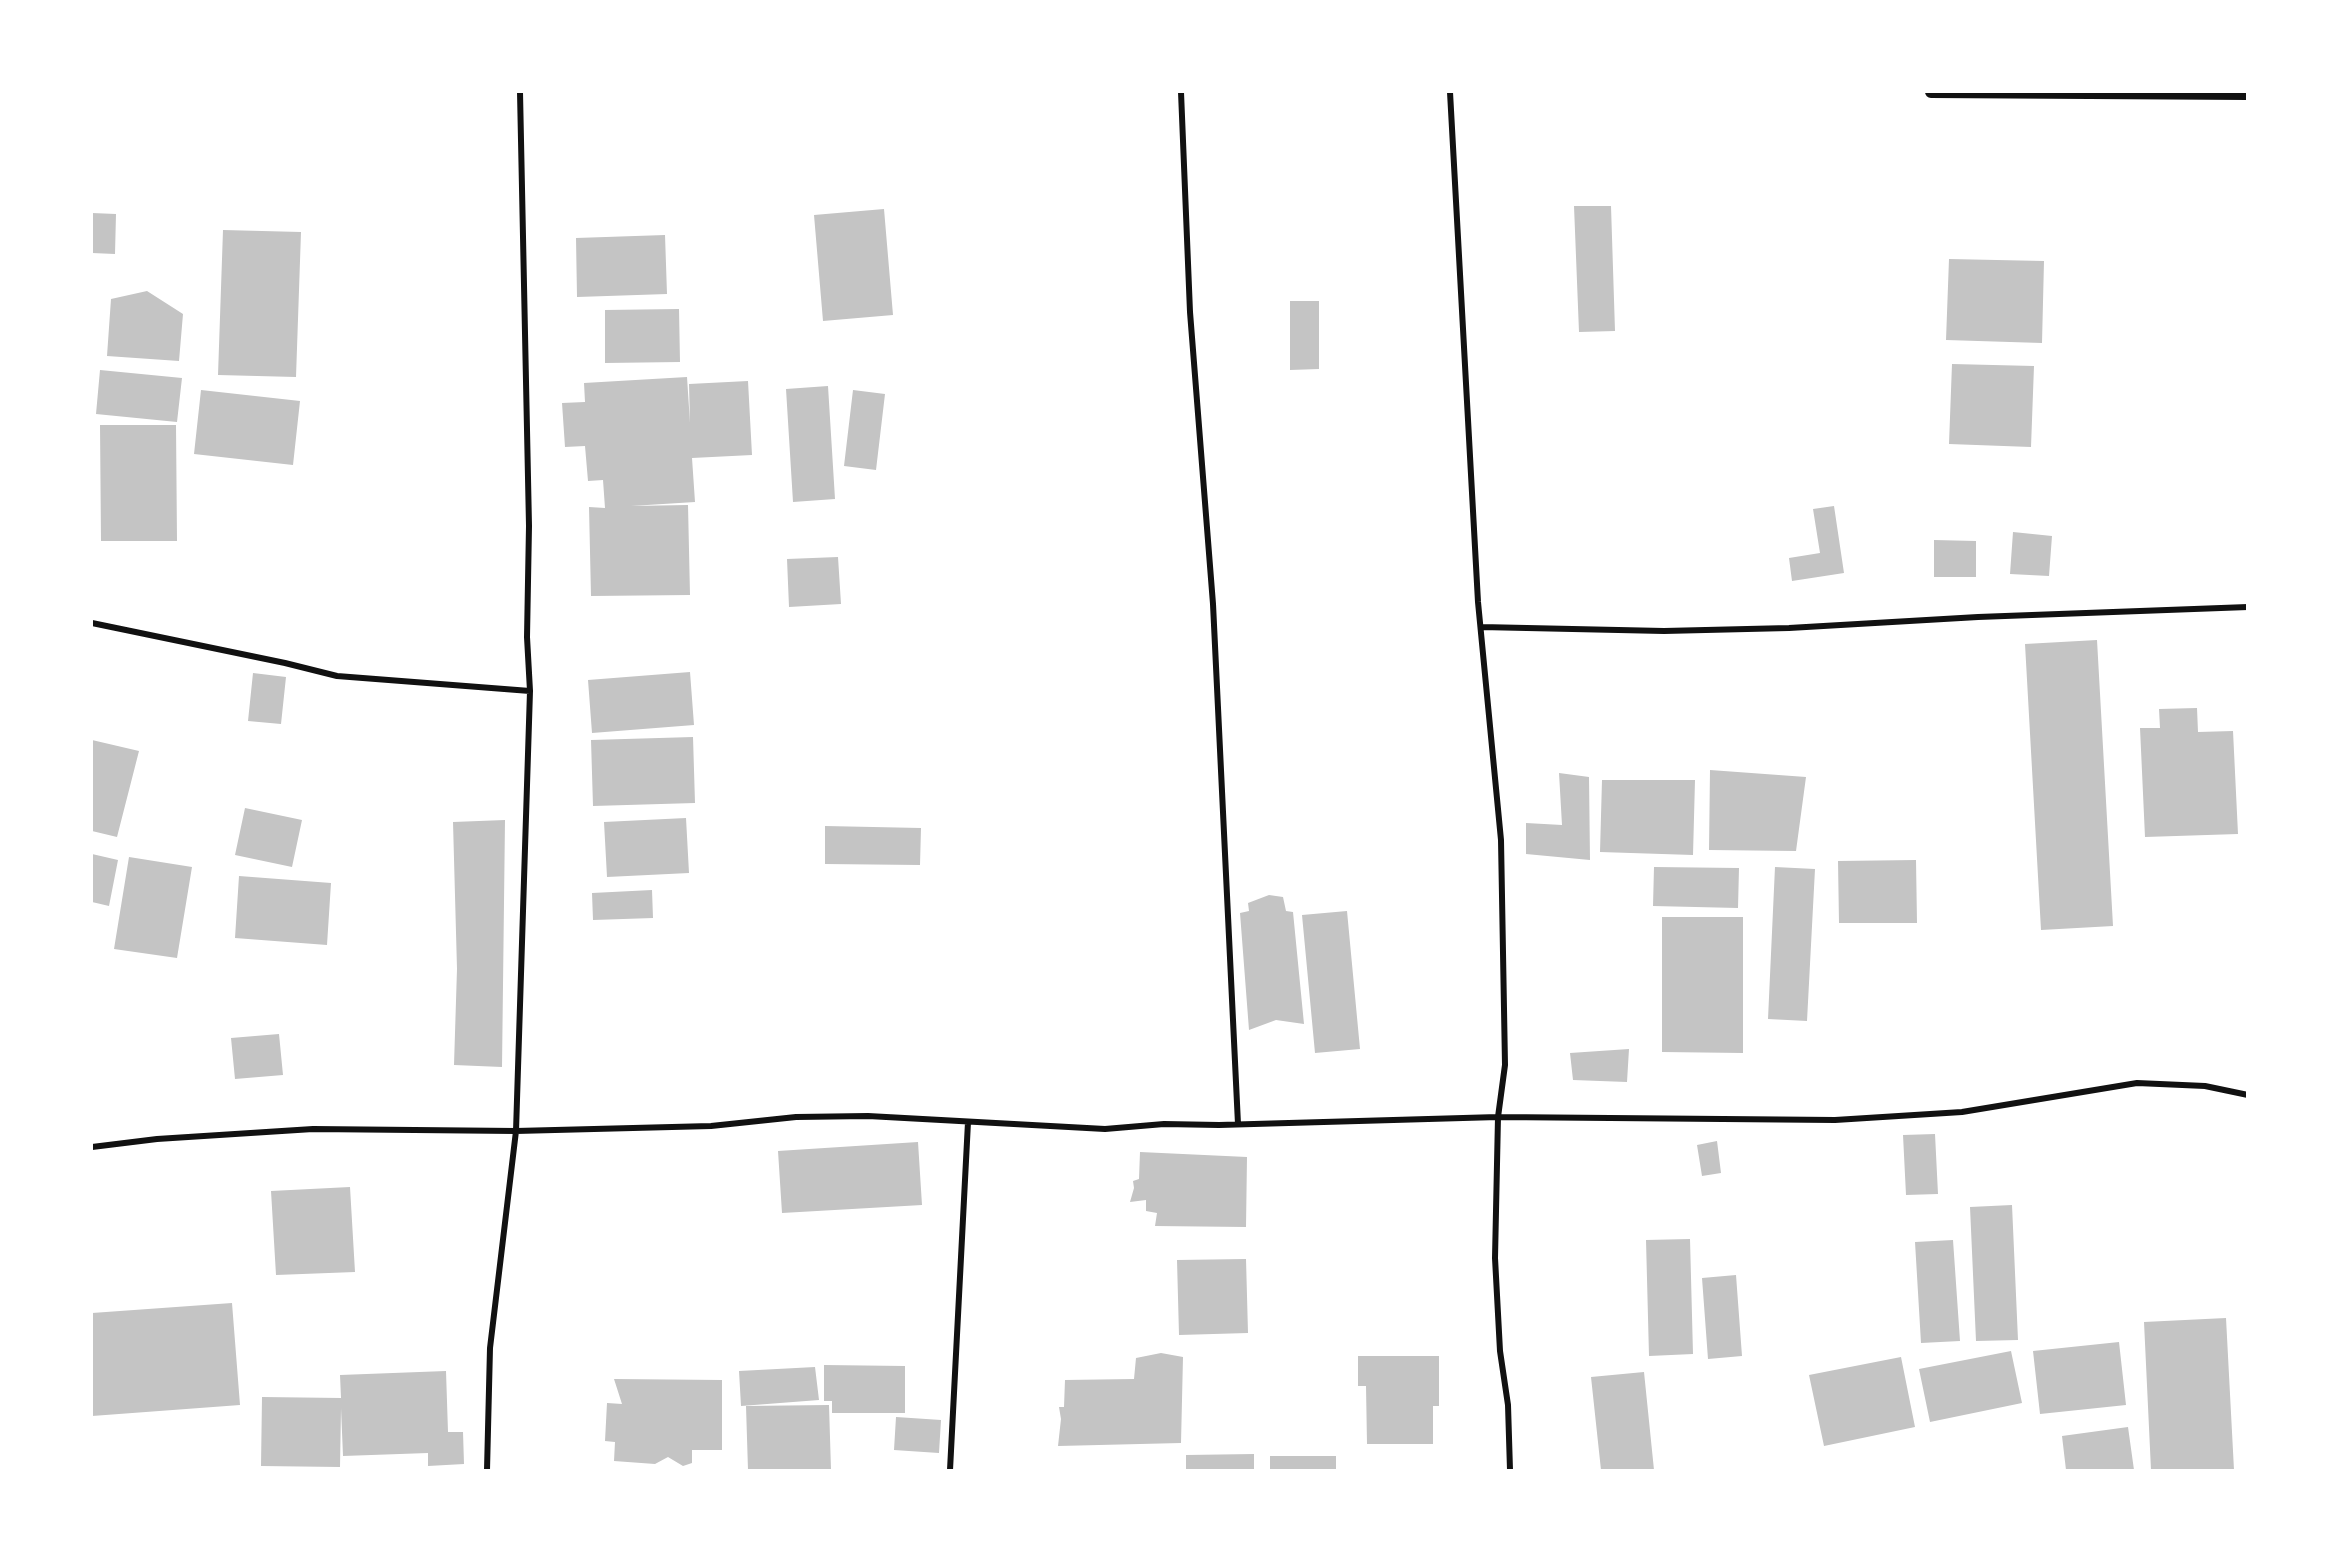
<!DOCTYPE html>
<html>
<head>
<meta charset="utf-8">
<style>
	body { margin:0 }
	#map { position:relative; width:2339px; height:1562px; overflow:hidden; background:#fff; font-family:Helvetica,sans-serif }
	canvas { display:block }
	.frame { position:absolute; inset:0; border:93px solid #fff; pointer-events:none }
</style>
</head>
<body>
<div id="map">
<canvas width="2339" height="1562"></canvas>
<div class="frame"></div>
</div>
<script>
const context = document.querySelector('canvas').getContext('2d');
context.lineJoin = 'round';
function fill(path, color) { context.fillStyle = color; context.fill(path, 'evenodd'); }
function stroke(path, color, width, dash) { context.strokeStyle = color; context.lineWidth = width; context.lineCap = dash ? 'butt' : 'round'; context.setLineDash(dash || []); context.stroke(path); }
fill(new Path2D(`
	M1574,206h37l4,125 -36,1z
	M884,209l9,106 -70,6 -9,-106z
	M92,213l24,1 -1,40 -23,-1z
	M223,230l78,2 -5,145 -78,-2z
	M665,235l2,59 -90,3 -1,-59z
	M1949,259l95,2 -2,82 -96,-3z
	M147,291l36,23 -4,47 -72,-5 4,-57z
	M1290,301h29v68l-29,1z
	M679,309l1,53 -75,1v-53z
	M1952,364l82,2 -3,81 -82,-3z
	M100,370l82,8 -5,44 -81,-8z
	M687,377l3,46 -1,-39 59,-3 4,74 -60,3 3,44 -64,4 57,-1 2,90 -99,1 -2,-89 16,1 -2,-28 -15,1 -3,-35 -20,1 -3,-44 23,-1 -1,-19z
	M828,386l7,113 -42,3 -7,-113z
	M201,390l99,11 -7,64 -99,-11z
	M853,390l32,4 -9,76 -32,-4z
	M100,425h76l1,116h-76z
	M1834,506l10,67 -52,8 -3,-23 31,-5 -7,-44z
	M2013,532l39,4 -3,40 -39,-2z
	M1934,540l42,1v36h-42z
	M838,557l3,47 -52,3 -2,-48z
	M2097,640l16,286 -72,4 -16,-286z
	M690,672l4,53 -102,8 -4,-53z
	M253,673l33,4 -5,47 -33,-3z
	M2197,708l1,24 35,-1 5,103 -93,3 -5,-109h20l-1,-19z
	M693,737l2,66 -102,3 -2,-66z
	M92,740l47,11 -22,86 -25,-6z
	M1710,770l96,7 -10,74 -87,-1z
	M1559,773l30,4 1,83 -64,-6v-31l36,2z
	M1602,780h93l-2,75 -93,-3z
	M245,808l57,12 -10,47 -57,-12z
	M686,818l3,55 -82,4 -3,-55z
	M505,820l-3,247 -48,-2 3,-96 -4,-147z
	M825,826l96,2 -1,37 -95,-1z
	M92,854l26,6 -9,46 -17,-4z
	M129,857l63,10 -15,91 -63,-9z
	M1916,860l1,63h-78l-1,-62z
	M1654,867l85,1 -1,40 -85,-2z
	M1775,867l40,2 -8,152 -39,-2z
	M239,876l92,7 -4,62 -92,-7z
	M652,890l1,28 -60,2 -1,-27z
	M1269,895l14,2 3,14 7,1 11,112 -28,-4 -27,10 -9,-117 9,-2 -1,-8z
	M1347,911l13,138 -45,4 -13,-138z
	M1662,917h81v136l-81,-1z
	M279,1034l4,41 -48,4 -4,-41z
	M1629,1049l-2,33 -54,-2 -3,-27z
	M1935,1134l3,60 -32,1 -3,-60z
	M1717,1141l4,32 -19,3 -5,-31z
	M918,1142l4,63 -140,8 -4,-62z
	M1140,1152l107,5 -1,70 -91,-1 2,-13 -11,-2v-11l-16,2 4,-14 -1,-7 6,-2z
	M350,1187l5,85 -79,3 -5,-84z
	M2012,1205l6,135 -42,1 -6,-134z
	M1690,1239l3,115 -44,2 -3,-116z
	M1953,1240l7,101 -39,2 -6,-101z
	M1246,1259l2,74 -69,2 -2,-75z
	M1736,1275l6,81 -34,3 -6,-81z
	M232,1303l8,102 -148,11v-103z
	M2226,1318l8,152h-83l-7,-148z
	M2119,1342l7,63 -86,9 -7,-63z
	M2011,1351l11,52 -92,19 -11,-53z
	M1161,1353l22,4 -2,86 -123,3 3,-27 -2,-12h5l1,-27 69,-1 2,-21z
	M1358,1356h81v50h-6v38h-66l-1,-58h-8z
	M1901,1357l14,70 -91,19 -15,-71z
	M824,1365l81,1v47h-73v-12h-8z
	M815,1367l4,33 -78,6 -2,-35z
	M446,1371l2,61h15l1,32 -36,2v-13l-85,3 -2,-48 -1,59 -79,-1 1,-69 79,1 -1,-23z
	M1644,1372l10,98h-53l-10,-93z
	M614,1379l108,1v70h-30v13l-9,3 -15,-9 -13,7 -41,-3 1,-19 -10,-1 2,-38 15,1z
	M829,1405l2,65h-83l-2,-64z
	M896,1417l45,3 -2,33 -45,-3z
	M2128,1427l6,43h-68l-4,-34z
	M1254,1454v16h-68v-15z
	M1270,1456h66v14h-66z`), '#c4c4c4');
stroke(new Path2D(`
	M1181,92l9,220 23,292 25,520
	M1450,92l28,510 23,238 4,225 -7,52 -3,141 5,93 8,54 2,65
	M92,623l193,40 52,13 193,15
	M1481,627l183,4 125,-3 189,-11 270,-10
	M92,1147l65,-8 156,-10 203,2 195,-5 85,-9 72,-1 237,13 59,-5 55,1 279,-8 337,3 127,-8 175,-29 68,3 43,9
	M487,1470l3,-122 26,-217 14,-440 -3,-54 2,-111 -9,-434
	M950,1470l18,-348`), '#111', 6);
stroke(new Path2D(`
	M1931,92l317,2`), '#111', 12);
</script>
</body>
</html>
